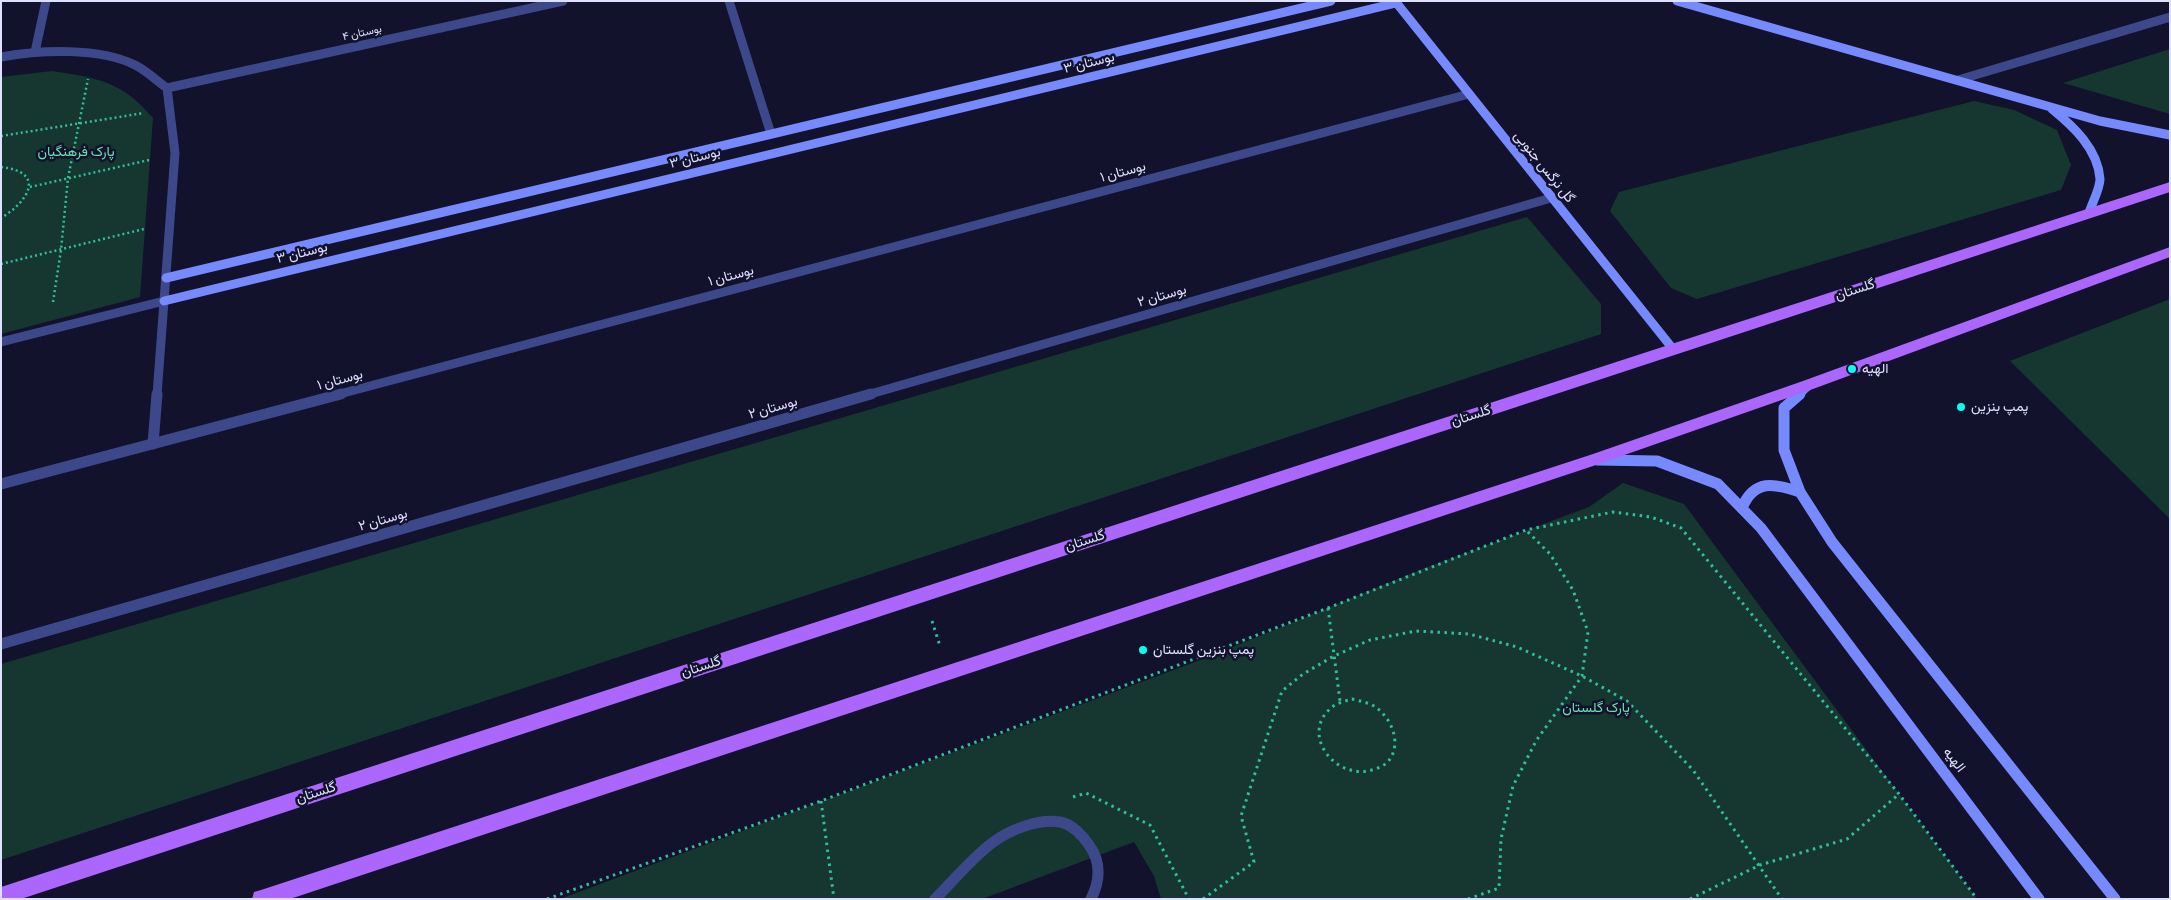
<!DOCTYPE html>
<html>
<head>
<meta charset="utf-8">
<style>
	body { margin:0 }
	#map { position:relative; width:2171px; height:900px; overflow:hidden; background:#12122d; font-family:Manrope,sans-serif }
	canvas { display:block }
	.frame { position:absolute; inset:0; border:2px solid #dee0ff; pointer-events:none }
</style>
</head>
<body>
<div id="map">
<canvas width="2171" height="900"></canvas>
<div class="frame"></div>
</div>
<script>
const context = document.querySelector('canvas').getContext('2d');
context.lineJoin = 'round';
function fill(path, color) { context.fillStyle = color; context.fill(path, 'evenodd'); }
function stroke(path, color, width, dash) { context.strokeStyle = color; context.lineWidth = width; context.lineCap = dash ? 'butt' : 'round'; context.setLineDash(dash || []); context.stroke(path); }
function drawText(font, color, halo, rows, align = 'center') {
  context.font = font + ' Manrope,Vazirmatn,sans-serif'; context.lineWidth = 5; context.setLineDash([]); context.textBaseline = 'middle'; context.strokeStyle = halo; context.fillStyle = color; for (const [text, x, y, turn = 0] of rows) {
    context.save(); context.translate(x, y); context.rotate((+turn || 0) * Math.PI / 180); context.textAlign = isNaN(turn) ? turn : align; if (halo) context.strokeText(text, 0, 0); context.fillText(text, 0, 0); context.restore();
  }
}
fill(new Path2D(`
	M2170,49v65l-107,-31z
	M52,71c45,7 70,10 101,47l-13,179 -139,37v-257z
	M1974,101l40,9 43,20 14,35 -10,25 -364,109 -26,-11 -61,-77 9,-19z
	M1527,217l74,87v30l-1600,526v-196z
	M2170,299v220l-160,-158z
	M1623,483l61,21 293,395h-816l-7,-23 -20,-34 -152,57h-422l651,-243 209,-86 169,-63z`), '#153730');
stroke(new Path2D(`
	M1,136l143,-23
	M1,167c46,5 27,35 0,51
	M30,187l119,-27
	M1,264l143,-35
	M53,302l8,-52 7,-72 20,-99`), '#32be9e', 2.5, [2, 3]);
stroke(new Path2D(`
	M1328,608l12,93
	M932,621l8,25
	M1352,699c7,2 15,3 22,7 16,10 28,35 16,53 -3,5 -9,8 -15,10 -38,14 -76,-34 -44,-61 5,-5 15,-7 21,-9z
	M1073,797l13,-4 64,32 39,74
	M821,801l13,98
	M547,899l274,-98 507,-193 198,-78 87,-18 38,5 30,11 218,266 78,105
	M1203,899l51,-37 -13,-46 41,-125 21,-17 31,-18 36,-16 46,-9 53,3 48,13 65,29 45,25 66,69 89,129
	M1468,899l31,-11 2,-49 12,-53 23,-45 46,-65 6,-44 -15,-42 -23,-36 -24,-24
	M1690,899l70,-34 87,-26 52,-45`), '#32be9e', 3, [2.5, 4.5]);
stroke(new Path2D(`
	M729,1l42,133
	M35,52l11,-51
	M1,57c39,-7 98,-10 134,8 12,6 22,16 32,23l8,65 -18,242
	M1958,80l212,-63
	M167,88l396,-87
	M1,342l163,-41
	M336,395l1133,-301
	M867,395l684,-197`), '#3d488b', 9);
stroke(new Path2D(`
	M153,444l4,-50
	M1,484l340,-90
	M1,644l870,-250
	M935,899c19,-19 36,-40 57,-56 17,-13 47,-25 68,-21 12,2 23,14 29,23 13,18 11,36 2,54`), '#3d488b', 11);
stroke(new Path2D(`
	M1395,1l278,348
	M1677,1l423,120 70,14
	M2052,109c21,17 46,40 48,70 0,10 -8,24 -11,34
	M166,278l1165,-277
	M164,301l1232,-298
	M1798,395l10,-9`), '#7689fe', 9);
stroke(new Path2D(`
	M1800,394l-16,14v42l16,42 32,50 283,357
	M1597,460l60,1 61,23 43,44 278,371
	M1742,508c12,-29 32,-25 58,-16`), '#7689fe', 11);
fill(new Path2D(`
	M2170,182v10l-2149,707h-20v-12z
	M2170,247v10l-357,132 -220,77 -1303,433h-38l2,-7 7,-2 1332,-436 210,-73z`), '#ab66fe');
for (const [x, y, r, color] of [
	[1852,369,5,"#0bfdec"],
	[1961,407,5,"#0bfdec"],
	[1143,650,5,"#0bfdec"]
]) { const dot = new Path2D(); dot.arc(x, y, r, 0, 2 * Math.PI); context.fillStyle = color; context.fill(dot); stroke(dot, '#12122d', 2); }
drawText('11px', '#dee0ff', '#12122d', [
	["بوستان ۴",362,33,-12]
]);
drawText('14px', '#dee0ff', '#12122d', [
	["بوستان ۳",1089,63,-14],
	["بوستان ۳",695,158,-14],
	["گل نرگس جنوبی",1544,167,51],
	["بوستان ۱",1123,172,-15],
	["بوستان ۳",302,253,-14],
	["بوستان ۱",731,276,-15],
	["گلستان",1855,290,-18],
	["بوستان ۲",1162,296,-16],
	["بوستان ۱",340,380,-15],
	["بوستان ۲",773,408,-16],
	["گلستان",1471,416,-18],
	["بوستان ۲",383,520,-16],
	["گلستان",1085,541,-18],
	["گلستان",701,667,-18],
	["الهیه",1954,760,53],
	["گلستان",316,793,-18]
]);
drawText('14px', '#68e1ae', '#12122d', [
	["پارک فرهنگیان",76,152],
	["پارک گلستان",1596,708]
]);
drawText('14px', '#dee0ff', '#12122d', [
	["الهیه",1862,369],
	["پمپ بنزین",1971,407],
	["پمپ بنزین گلستان",1153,650]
], 'left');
</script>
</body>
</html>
